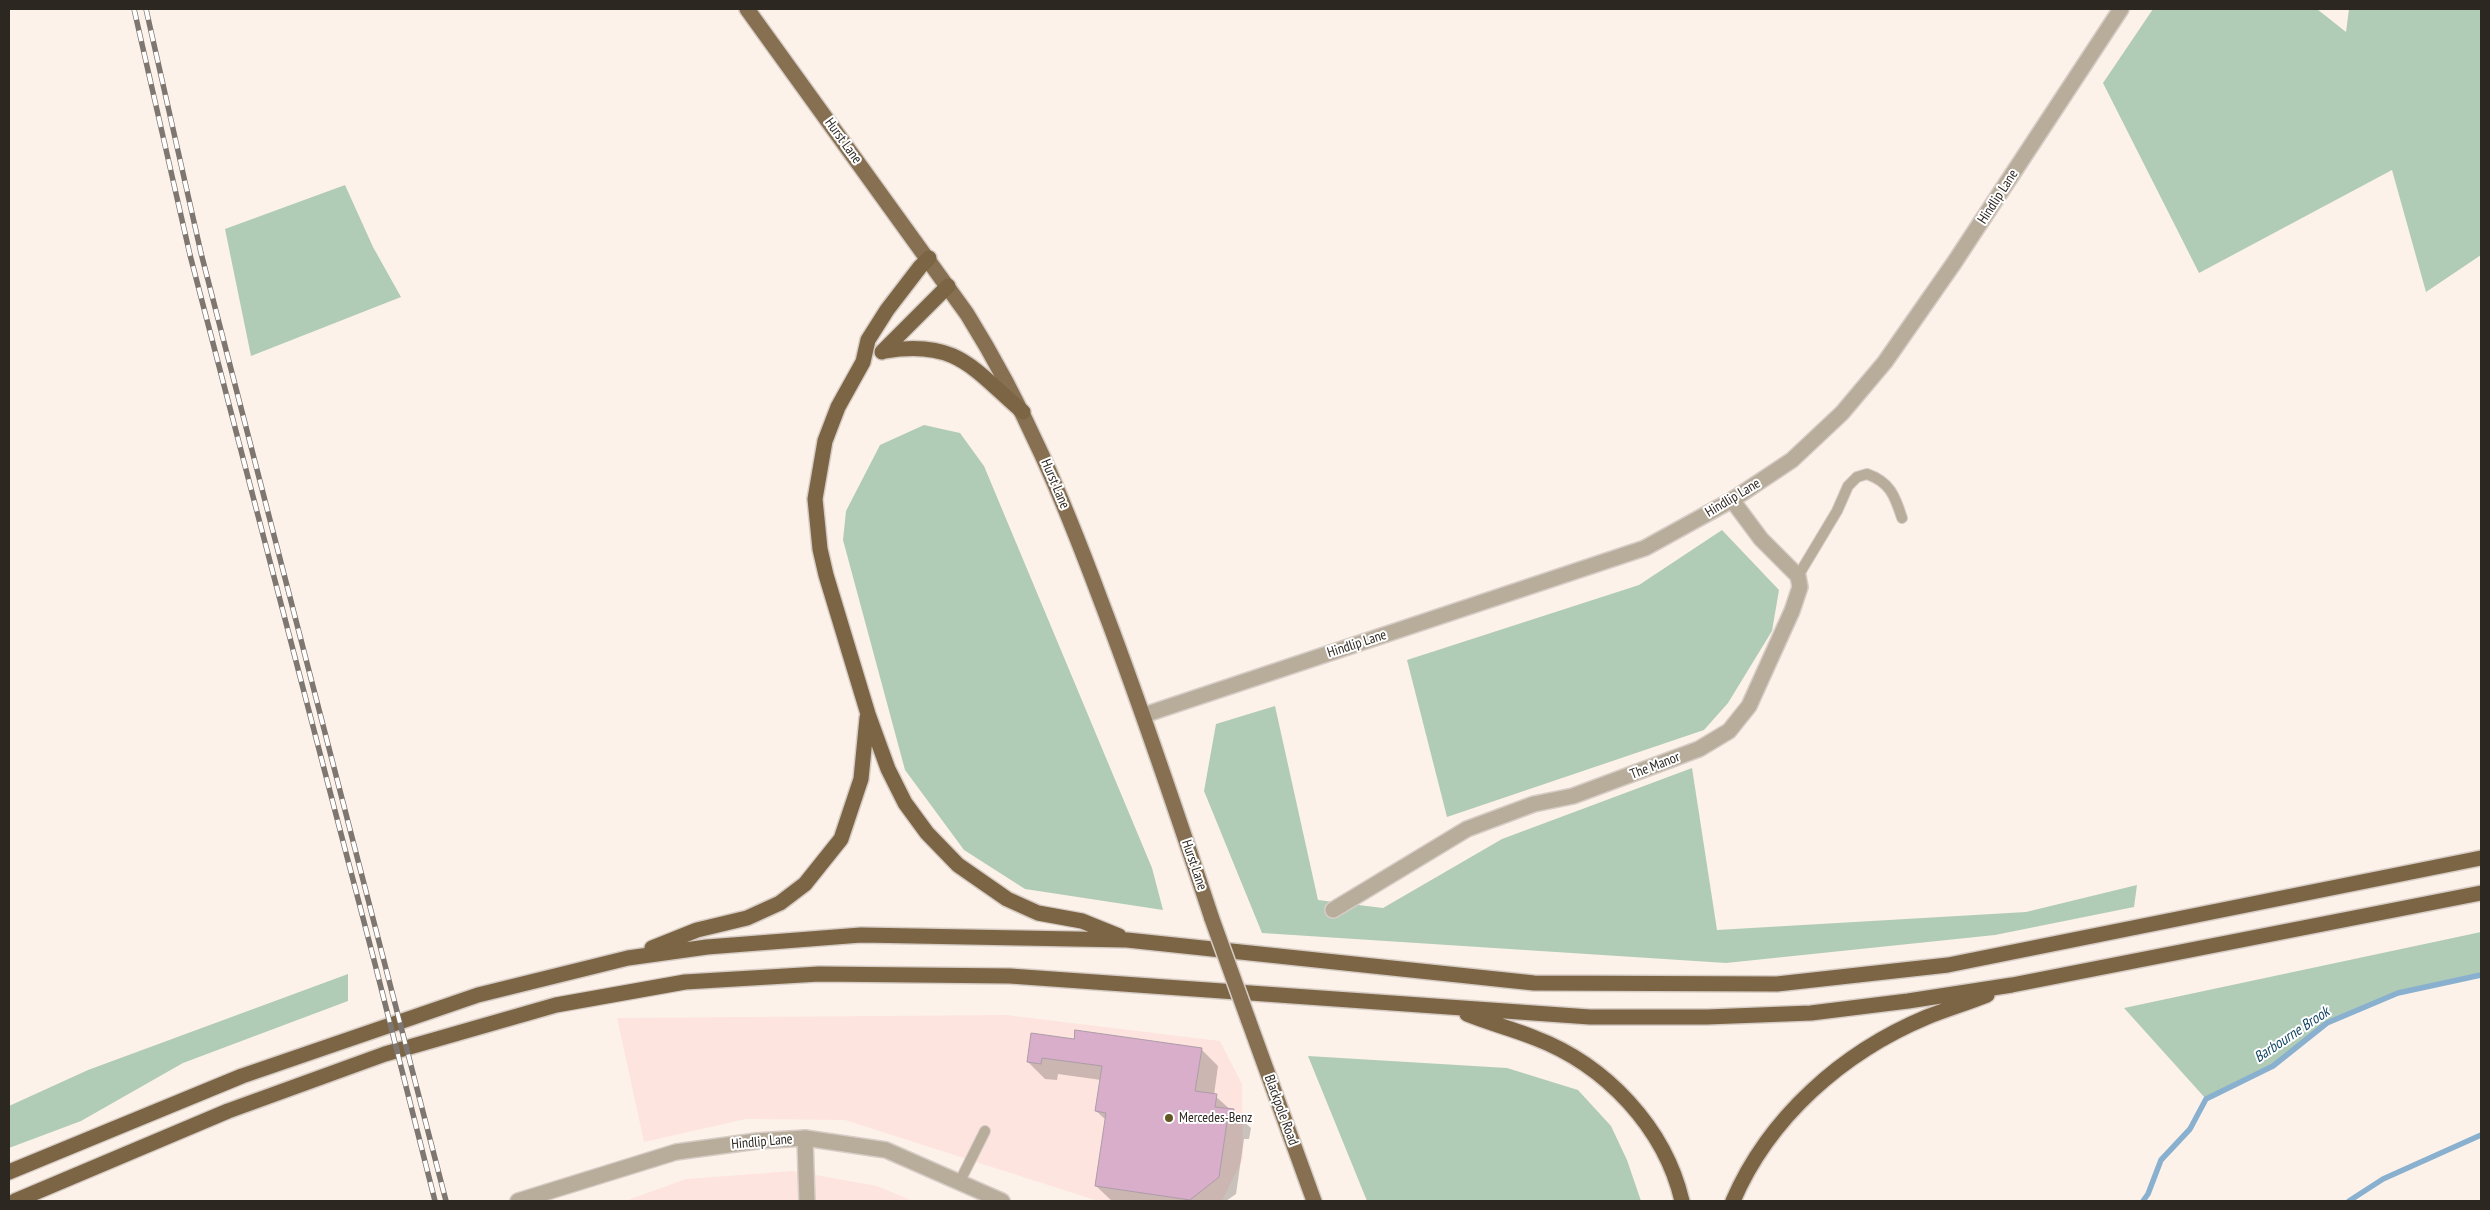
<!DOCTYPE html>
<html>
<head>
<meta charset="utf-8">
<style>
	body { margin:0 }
	#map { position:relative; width:2490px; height:1210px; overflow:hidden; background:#fcf2ea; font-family:"PT Sans Narrow",sans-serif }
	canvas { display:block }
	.frame { position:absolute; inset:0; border:10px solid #2d2722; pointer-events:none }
</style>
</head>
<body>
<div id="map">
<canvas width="2490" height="1210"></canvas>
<div class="frame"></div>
</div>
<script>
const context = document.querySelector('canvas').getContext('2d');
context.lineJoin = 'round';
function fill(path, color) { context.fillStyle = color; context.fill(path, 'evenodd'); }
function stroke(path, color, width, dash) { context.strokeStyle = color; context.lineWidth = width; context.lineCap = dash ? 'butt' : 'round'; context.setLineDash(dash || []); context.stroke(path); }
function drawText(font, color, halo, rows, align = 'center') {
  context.font = font + ' "PT Sans Narrow",sans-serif'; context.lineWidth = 4; context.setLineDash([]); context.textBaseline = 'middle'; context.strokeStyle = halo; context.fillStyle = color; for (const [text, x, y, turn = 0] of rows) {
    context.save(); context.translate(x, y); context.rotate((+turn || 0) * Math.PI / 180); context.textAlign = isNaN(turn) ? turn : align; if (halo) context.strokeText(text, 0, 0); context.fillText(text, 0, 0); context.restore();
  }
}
fill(new Path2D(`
	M1006,1015l214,26 22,43 1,74 -21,43h-124l-253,-81 -99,-1 -102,23 -27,-124z
	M793,1171l84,15 36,15h-288l61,-22z`), '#fee4df');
fill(new Path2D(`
	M2153,9h164l29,23 3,-23h132v246l-55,37 -34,-122 -193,103 -96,-190z
	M345,185l28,62 28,50 -150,59 -26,-127z
	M924,425l36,8 24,33 168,402 11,42 -138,-21 -61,-39 -59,-80 -62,-230 3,-29 34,-66z
	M1722,530l57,60 -7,41 -44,72 -24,27 -257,87 -40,-157 232,-75z
	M1275,706l43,194 65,8 119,-69 190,-71 25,162 309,-18 111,-27 -3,22 -139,28 -269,28 -464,-30 -58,-142 12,-67z
	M2481,932v43l-83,18 -71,30 -54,43 -67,33 -82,-91z
	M348,974v27l-165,62 -102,58 -72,27v-42l79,-36z
	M1308,1056l199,12 71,22 33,36 16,34 14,41h-274z`), '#b1ccb6');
fill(new Path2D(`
	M1075,1040l126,9 17,17 -4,29 37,33 -2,11h-5l-8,55 -10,7h-114l-16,-15 10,-66 -10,-9 5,-31 -43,-6 -1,6 -12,-1 -17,-17z`), '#0003');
stroke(new Path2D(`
	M2143,1201l5,-7 13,-34 29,-31 16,-30 67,-33 54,-43 71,-30 83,-18
	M2349,1201l34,-22 98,-44`), '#89b1cf', 5.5);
const building = new Path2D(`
	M1075,1030l127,18 -7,43 22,3 -2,13 19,2 -2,14 -5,-1 -8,55 -29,23 -95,-14 11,-73 -11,-2 7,-45 -60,-8 -1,6 -14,-2 4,-29 43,6z`);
fill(building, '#d8aecb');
stroke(building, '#ae9ca8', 1);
const service = new Path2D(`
	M1798,576l39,-65 11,-25 9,-9 10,-3c23,8 28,22 35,44
	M959,1183l26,-52`);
const minor = new Path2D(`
	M1333,910l134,-81 67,-25 39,-8 126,-47 30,-18 20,-25 43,-95 8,-24 -2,-11 -37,-37 -29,-39
	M805,1138l2,63`);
const tertiary = new Path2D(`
	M1144,715l501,-167 87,-48 60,-40 50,-47 43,-51 69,-99 167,-254
	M518,1201l158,-49 81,-11 48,-3 81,12 116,51`);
const primary = new Path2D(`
	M747,9l220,305c58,93 96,185 134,287 40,105 76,212 111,318
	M1248,1019l66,182`);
const trunk = new Path2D(`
	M929,258l-9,9 -33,43 -19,30 -5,22 -25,45 -13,34 -10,58 5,50 6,26 42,139 20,55 17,34 22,30 31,32 49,34 31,14 44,8 37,15
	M884,351c73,-12 88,17 139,61
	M882,352l66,-66
	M652,948l45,-18 50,-12 33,-15 25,-19 36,-45 20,-60 6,-61
	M1467,1014c22,9 46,15 68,24 71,27 130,90 147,163
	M9,1172l233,-96 236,-81 150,-37 79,-11 154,-12 266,5 407,43 243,1 171,-19 533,-107
	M15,1201l213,-90 157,-57 171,-49 129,-23 134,-8 191,2 580,41h117l104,-4 97,-12 104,-16 469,-92
	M1733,1201c36,-84 110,-149 194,-184 20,-8 40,-14 60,-22`);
stroke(service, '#d7cdc6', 12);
stroke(minor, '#d7cdc6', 18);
stroke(tertiary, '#d7cdc6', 18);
stroke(primary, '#d7cdc6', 18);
stroke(trunk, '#d7cdc6', 18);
stroke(service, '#b8ac9b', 10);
stroke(minor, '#b8ac9b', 15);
stroke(tertiary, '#b8ac9b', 15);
stroke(primary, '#867051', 15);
stroke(trunk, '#7c6544', 15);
const rail = new Path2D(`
	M134,9l56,246 185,709 60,237
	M146,9l55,244 245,948`);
stroke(rail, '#7e7670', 5.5);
stroke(rail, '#fff', 4, [11]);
const primaryBridge = new Path2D(`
	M1212,919l36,100`);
stroke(primaryBridge, '#d7cdc6', 18, []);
stroke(primaryBridge, '#867051', 15);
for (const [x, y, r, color] of [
	[1169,1118,5,"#645623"]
]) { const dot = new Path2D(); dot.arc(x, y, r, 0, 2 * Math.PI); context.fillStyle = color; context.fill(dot); stroke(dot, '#fff', 2); }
drawText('14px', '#2d2722', '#fff', [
	["Hurst Lane",843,141,54],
	["Hindlip Lane",1998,197,-57],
	["Hurst Lane",1055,484,67],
	["Hindlip Lane",1733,498,-31],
	["Hindlip Lane",1357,644,-18],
	["The Manor",1655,766,-21],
	["Hurst Lane",1194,865,71],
	["Blackpole Road",1281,1110,70],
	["Hindlip Lane",762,1142,-5]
]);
drawText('14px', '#2d2722', '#fff', [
	["Mercedes-Benz",1179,1118]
], 'left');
drawText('italic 15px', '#154664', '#fff', [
	["Barbourne Brook",2292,1035,-34]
]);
</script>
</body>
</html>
